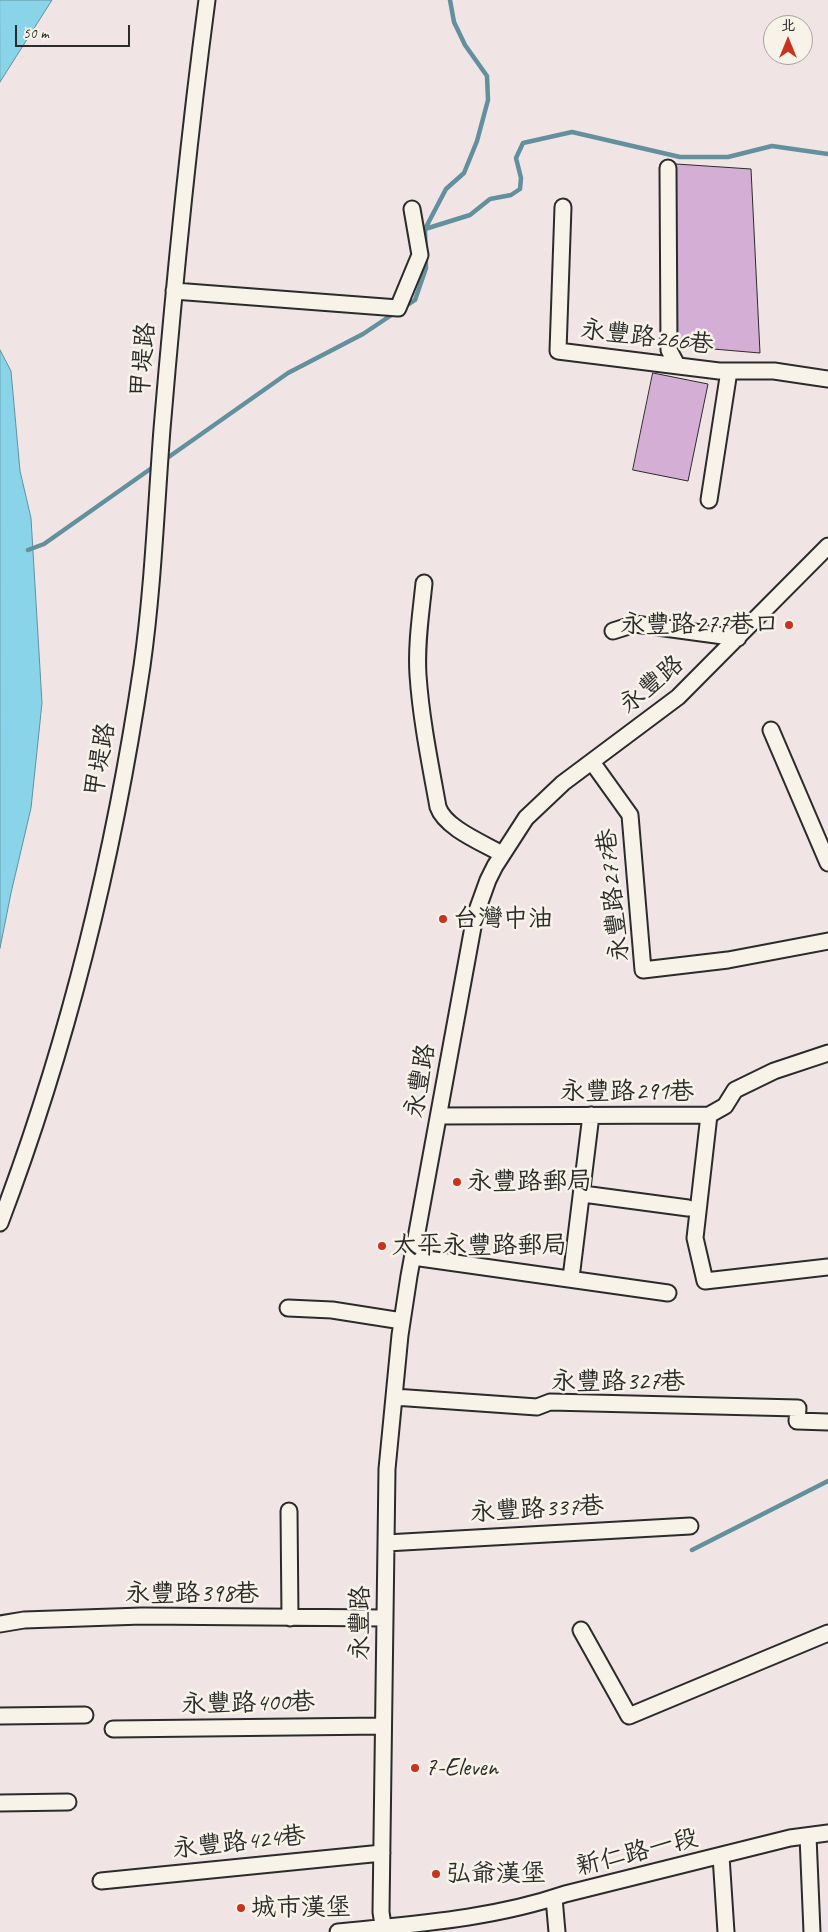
<!DOCTYPE html>
<html>
<head>
<meta charset="utf-8">
<style>
	body { margin:0 }
	#map { position:relative; width:828px; height:1932px; overflow:hidden; background:#f0e5e4; font-family:Caveat,"LXGW WenKai TC",sans-serif }
	canvas { display:block }
	.north { position:absolute; left:763px; top:15px; width:50px; height:50px; box-sizing:border-box; background:#f7f3e8; border:1px solid #a5a39c; border-radius:50%; rotate:0deg; font-size:14px; font-weight:700; line-height:20px; text-align:center; color:#2b2b2b }
	.north::after { content:''; display:block; margin:auto; width:18px; height:22px; background:#c8321e; clip-path:polygon(50% 0,100% 100%,50% 72%,0 100%) }
	.scale { position:absolute; left:15px; top:25px; width:115px; height:22px; box-sizing:border-box; border:2px solid #2b2b2b; border-top:0; padding-left:6px; font-size:15px; line-height:18px; white-space:nowrap; color:#2b2b2b; -webkit-text-stroke:4px #f7f3e8; paint-order:stroke }
</style>
</head>
<body>
<div id="map">
<canvas width="828" height="1932"></canvas>
<div class="north">北</div>
<div class="scale">50 m</div>
</div>
<script>
const context = document.querySelector('canvas').getContext('2d');
context.lineJoin = 'round';
function fill(path, color) { context.fillStyle = color; context.fill(path, 'evenodd'); }
function stroke(path, color, width, dash) { context.strokeStyle = color; context.lineWidth = width; context.lineCap = dash ? 'butt' : 'round'; context.setLineDash(dash || []); context.stroke(path); }
function drawText(font, color, halo, rows, align = 'center') {
  context.font = font + ' Caveat,"LXGW WenKai TC",sans-serif'; context.lineWidth = 5; context.setLineDash([]); context.textBaseline = 'middle'; context.strokeStyle = halo; context.fillStyle = color; for (const [text, x, y, turn = 0] of rows) {
    context.save(); context.translate(x, y); context.rotate((+turn || 0) * Math.PI / 180); context.textAlign = isNaN(turn) ? turn : align; if (halo) context.strokeText(text, 0, 0); context.fillText(text, 0, 0); context.restore();
  }
}
const water = new Path2D(`
	M0,0h52l-52,82z
	M0,350l11,21 9,100 11,47 11,185 -11,105 -20,85 -11,55z`);
fill(water, '#89d4e9');
stroke(water, '#63909d', 1);
stroke(new Path2D(`
	M425,229l45,-14 20,-16 21,-4 9,-6 1,-11 -5,-20 7,-15 49,-11 108,25h48l44,-11 56,8
	M403,308l12,-8 11,-32 -1,-39 21,-40 18,-16 13,-32 11,-41 -1,-24 -22,-31 -11,-23 -4,-22
	M163,461l125,-88 75,-39 33,-22
	M28,550l16,-6 112,-79
	M692,1550l136,-69`), '#63909d', 4.5);
const building = new Path2D(`
	M676,164l75,5 9,184 -82,-7z
	M653,373l55,11 -20,97 -55,-11z`);
fill(building, '#d5aed5');
stroke(building, '#2b2b2b', 1);
const minor = new Path2D(`
	M668,168l1,182 8,15
	M563,207l-5,144 161,20h55l54,8
	M174,291l224,17 22,-53 -8,-46
	M709,500l20,-129
	M424,583c-3,30 -8,61 -6,92 3,44 12,88 20,132 7,21 45,36 64,47
	M613,631l22,-7 103,14
	M771,730l57,133
	M592,762l38,53 13,155 85,-10 100,-19
	M709,1115l-14,123 10,43 123,-14
	M439,1116l270,-1 16,-9 10,-16 39,-19 54,-18
	M583,1194l105,14
	M0,1223c68,-179 114,-367 142,-557 11,-78 14,-158 20,-237 12,-143 26,-286 45,-429
	M413,1257l255,36
	M571,1278l20,-163
	M288,1308l44,2 70,11
	M394,1397l143,10 13,-5 248,6 -1,13 31,1
	M289,1511l1,107
	M386,1543l304,-17
	M0,1624l24,-4 118,-4 243,2
	M581,1630l48,86 199,-83
	M0,1716l85,-1
	M113,1729l270,-3
	M0,1803l68,-1
	M808,1836l4,96
	M721,1856l5,76
	M101,1881l281,-28
	M554,1898l3,34
	M338,1932c76,-8 154,-13 227,-38l225,-56 38,-5
	M384,1932l-3,-20 6,-443 13,-134 9,-59 66,-360 13,-36 7,-14 31,-48 37,-35 115,-86 150,-151`);
stroke(minor, '#2b2b2b', 19);
stroke(minor, '#f7f3e8', 15);
for (const [x, y, r, color] of [
	[789,625,5,"#c8321e"],
	[443,919,5,"#c8321e"],
	[457,1182,5,"#c8321e"],
	[382,1246,5,"#c8321e"],
	[415,1768,5,"#c8321e"],
	[436,1874,5,"#c8321e"],
	[241,1908,5,"#c8321e"]
]) { const dot = new Path2D(); dot.arc(x, y, r, 0, 2 * Math.PI); context.fillStyle = color; context.fill(dot); stroke(dot, '#f7f3e8', 2); }
drawText('25px', '#2b2b2b', '#f7f3e8', [
	["永豐路266巷",647,338,7],
	["甲堤路",144,360,-85],
	["永豐路",652,685,-40],
	["甲堤路",101,760,-80],
	["永豐路277巷",614,895,-96],
	["永豐路",421,1081,-80],
	["永豐路291巷",627,1092],
	["永豐路327巷",618,1382],
	["永豐路337巷",537,1510,-3],
	["永豐路398巷",192,1594],
	["永豐路",361,1623,-89],
	["永豐路400巷",248,1704,-1],
	["永豐路424巷",239,1843,-6],
	["新仁路一段",637,1853,-14]
]);
drawText('25px', '#2b2b2b', '#f7f3e8', [
	["永豐路277巷口",779,625,"right"],
	["台灣中油",453,919],
	["永豐路郵局",467,1182],
	["太平永豐路郵局",392,1246],
	["7-Eleven",425,1768],
	["弘爺漢堡",446,1874],
	["城市漢堡",251,1908]
], 'left');
</script>
</body>
</html>
